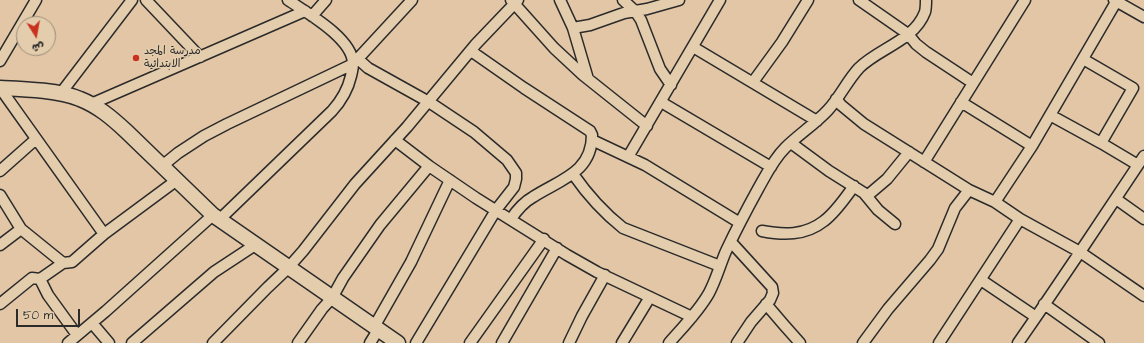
<!DOCTYPE html>
<html>
<head>
<meta charset="utf-8">
<style>
	body { margin:0 }
	#map { position:relative; width:1144px; height:343px; overflow:hidden; background:#e3c6a5; font-family:"Architects Daughter","Playpen Sans Arabic",sans-serif }
	canvas { display:block }
	.north { position:absolute; left:16px; top:16px; width:40px; height:40px; box-sizing:border-box; background:#e4cdad; border:1px solid #9a8c79; border-radius:50%; rotate:169deg; font-size:11px; font-weight:700; line-height:16px; text-align:center; color:#2b2b2b }
	.north::after { content:''; display:block; margin:auto; width:14px; height:18px; background:#c8321e; clip-path:polygon(50% 0,100% 100%,50% 72%,0 100%) }
	.scale { position:absolute; left:16px; top:309px; width:64px; height:18px; box-sizing:border-box; border:2px solid #2b2b2b; border-top:0; padding-left:5px; font-size:12px; line-height:14px; white-space:nowrap; color:#2b2b2b; -webkit-text-stroke:3px #e4cdad; paint-order:stroke }
</style>
</head>
<body>
<div id="map">
<canvas width="1144" height="343"></canvas>
<div class="north">ش</div>
<div class="scale">50 m</div>
</div>
<script>
const context = document.querySelector('canvas').getContext('2d');
context.lineJoin = 'round';
function stroke(path, color, width, dash) { context.strokeStyle = color; context.lineWidth = width; context.lineCap = dash ? 'butt' : 'round'; context.setLineDash(dash || []); context.stroke(path); }
function drawText(font, color, halo, rows, align = 'center') {
  context.font = font + ' "Architects Daughter","Playpen Sans Arabic",sans-serif'; context.lineWidth = 3; context.setLineDash([]); context.textBaseline = 'middle'; context.strokeStyle = halo; context.fillStyle = color; for (const [text, x, y, turn = 0] of rows) {
    context.save(); context.translate(x, y); context.rotate((+turn || 0) * Math.PI / 180); context.textAlign = isNaN(turn) ? turn : align; if (halo) context.strokeText(text, 0, 0); context.fillText(text, 0, 0); context.restore();
  }
}
const street = new Path2D(`
	M146,0l54,57
	M511,0l43,48 29,27 64,51
	M560,0l13,28 15,51
	M623,0l12,11 6,9 19,49 11,16
	M859,0l49,34 8,10 10,8 47,31
	M1114,0l30,17
	M312,16l14,-16
	M573,28l17,-3 34,-12 23,-4 32,-9
	M693,47l124,74
	M471,51l53,37 66,43 2,4c0,38 -33,45 -59,62 -9,5 -16,13 -22,22
	M358,59l10,9 61,34 45,30 33,28 9,13v6l-2,8 -18,23 -80,133
	M1083,59l50,29 -32,55
	M0,61l36,-61
	M753,82l29,-40 26,-42
	M0,88l104,146
	M61,93l71,-93
	M836,99l5,6 23,19 105,66 26,12 25,17 60,33 64,44
	M661,102l110,65
	M961,102l71,44
	M91,104l214,-93
	M1050,115l51,28 37,22
	M395,140l34,26 47,32 91,57 30,17 95,45
	M592,140l53,25 95,58
	M791,143l38,28 35,22 14,17 17,14
	M628,157l92,-157
	M924,162l101,-162
	M162,166l16,-13 26,-17 23,-12 126,-60 59,-64
	M0,171l36,-32
	M573,174c14,20 31,39 50,54l97,38
	M0,195l21,34 42,34
	M867,196l20,-17 22,-27
	M1116,199l28,20
	M995,202l37,-56 84,-144
	M219,220l113,-109c10,-11 16,-22 19,-35 1,-4 2,-9 2,-13 -1,-25 -46,-50 -65,-63
	M762,231c21,4 43,5 62,-10 12,-9 21,-23 30,-35
	M731,242l41,45 1,6 -3,7 -19,22 -14,21
	M0,245l21,-16
	M40,279l8,16 29,40
	M981,280l55,37 44,-65 64,-96
	M0,304l32,-26 8,1 23,-16 9,-1 32,-28 73,-54
	M766,304l18,21 16,18
	M1044,304l55,39
	M92,323l17,20
	M374,327l37,-65 39,-82
	M68,343l38,-32 107,-96
	M132,343l82,-71 41,-27
	M213,343l55,-56 20,-19 15,-17 52,-67 52,-57 69,-83 42,-44
	M298,343l24,-34 10,-11 11,-20 37,-53 49,-59
	M370,343l8,-13
	M470,343l74,-104
	M502,343l55,-95
	M569,343l13,-27 23,-41
	M622,343l28,-46
	M669,343c14,-16 30,-32 40,-50 7,-13 11,-28 17,-42 10,-21 21,-42 32,-62 8,-14 15,-29 27,-41 13,-13 30,-24 43,-38 12,-13 19,-29 31,-42 20,-20 55,-27 66,-56 1,-4 1,-8 1,-12
	M863,343l25,-34 42,-49 8,-11 17,-41 14,-18
	M939,343l81,-124
	M1018,343l18,-26`);
const secondary = new Path2D(`
	M0,88c23,1 59,2 80,11 18,7 32,19 46,32l87,84 185,128`);
stroke(street, '#2b2b2b', 13);
stroke(secondary, '#2b2b2b', 17);
stroke(street, '#e4cdad', 10);
stroke(secondary, '#e4cdad', 14);
for (const [x, y, r, color] of [
	[136,58,4,"#c8321e"]
]) { const dot = new Path2D(); dot.arc(x, y, r, 0, 2 * Math.PI); context.fillStyle = color; context.fill(dot); stroke(dot, '#e4cdad', 1.5); }
drawText('11px', '#2b2b2b', '#e4cdad', [
	["مدرسة المجد",144,52],
	["الابتدائية",144,65]
], 'left');
</script>
</body>
</html>
